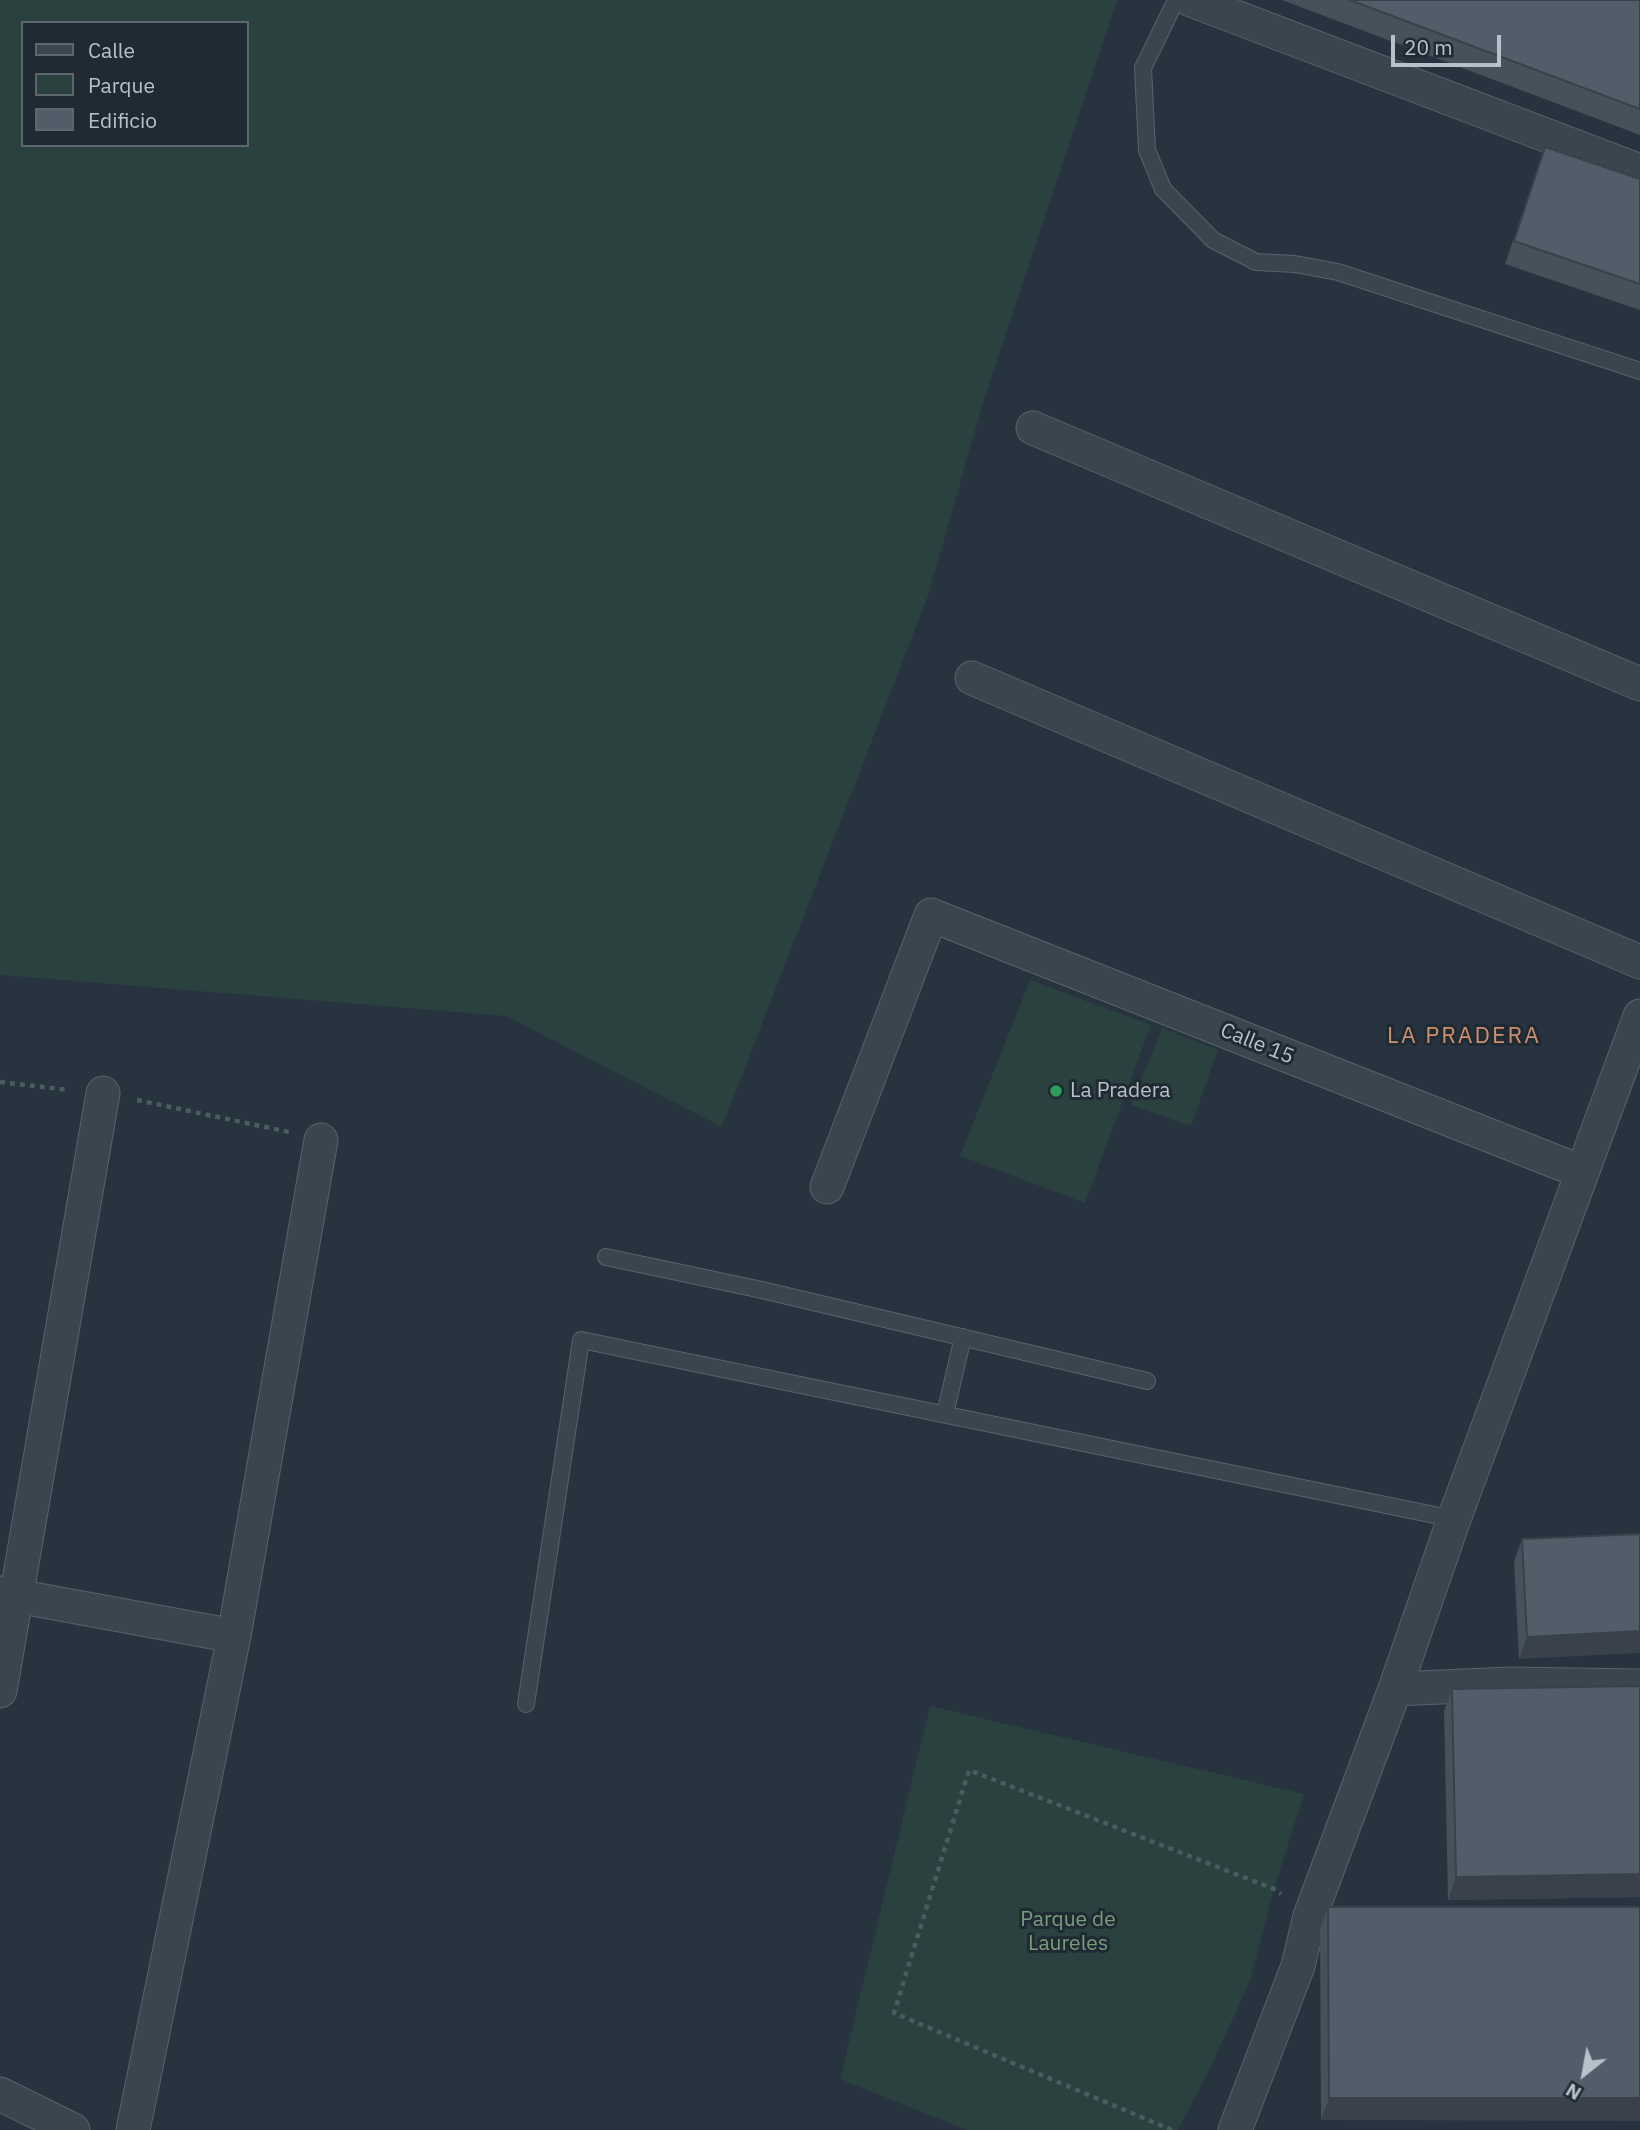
<!DOCTYPE html>
<html>
<head>
<meta charset="utf-8">
<style>
	body { margin:0 }
	#map { position:relative; width:1640px; height:2130px; overflow:hidden; background:#27333e; font-family:"IBM Plex Sans",sans-serif }
	canvas { display:block }
	.legend { position:absolute; left:21px; top:21px; width:228px; height:126px; box-sizing:border-box; background:#202a33; border:2px solid #5d666f; margin:0; padding:9px 12px; list-style:none; font-size:21px; color:#b8c0c9 }
	.legend li { display:flex; align-items:center; gap:14px; height:35px }
	.legend b { width:35px; border:2px solid #5d666f }
	.north { position:absolute; left:1549px; top:2039px; width:70px; height:70px; -webkit-text-stroke:5px #202a33; paint-order:stroke; rotate:211deg; font-size:19px; font-weight:700; line-height:28px; text-align:center; color:#b8c0c9 }
	.north::after { content:''; display:block; margin:auto; width:24px; height:32px; background:#b8c0c9; clip-path:polygon(50% 0,100% 100%,50% 72%,0 100%) }
	.scale { position:absolute; left:1391px; top:35px; width:110px; height:32px; box-sizing:border-box; border:4px solid #b8c0c9; border-top:0; padding-left:9px; font-size:21px; line-height:24px; white-space:nowrap; color:#b8c0c9; -webkit-text-stroke:5px #202a33; paint-order:stroke }
</style>
</head>
<body>
<div id="map">
<canvas width="1640" height="2130"></canvas>
<ul class="legend">
<li><b style="height:9px;background:#3b454e"></b>Calle</li>
<li><b style="height:19px;background:#2a4140"></b>Parque</li>
<li><b style="height:19px;background:#515e69"></b>Edificio</li>
</ul>
<div class="north">N</div>
<div class="scale">20 m</div>
</div>
<script>
const context = document.querySelector('canvas').getContext('2d');
context.lineJoin = 'round';
function fill(path, color) { context.fillStyle = color; context.fill(path, 'evenodd'); }
function stroke(path, color, width, dash) { context.strokeStyle = color; context.lineWidth = width; context.lineCap = dash ? 'butt' : 'round'; context.setLineDash(dash || []); context.stroke(path); }
function drawText(font, color, halo, rows, align = 'center') {
  context.font = font + ' "IBM Plex Sans",sans-serif'; context.lineWidth = 6; context.setLineDash([]); context.textBaseline = 'middle'; context.strokeStyle = halo; context.fillStyle = color; for (const [text, x, y, turn = 0] of rows) {
    context.save(); context.translate(x, y); context.rotate((+turn || 0) * Math.PI / 180); context.textAlign = isNaN(turn) ? turn : align; if (halo) context.strokeText(text, 0, 0); context.fillText(text, 0, 0); context.restore();
  }
}
fill(new Path2D(`
	M0,0h1117l-135,406 -54,190 -206,531 -216,-111 -506,-41zM23,23h224v122h-224z
	M1030,980l121,45 -66,178 -125,-47z
	M1162,1028l56,22 -27,76 -60,-21z
	M930,1706l374,88 -30,95 -24,92 -37,81 -35,68h-211l-127,-51z`), '#2a4140');
const lane = new Path2D(`
	M1176,0l-33,68 4,82 16,39 50,51 43,22 39,2 43,8 302,99
	M606,1257l156,33 385,91
	M945,1414l18,-77
	M526,1704l55,-364 873,179`);
const street = new Path2D(`
	M1191,0l449,171
	M1033,428l607,256
	M972,678l668,284
	M827,1187l104,-272 651,257
	M0,1593l234,43
	M1395,1689l115,-5 130,2
	M0,1691l103,-598
	M0,2094l73,36
	M133,2130l101,-494 87,-496
	M1235,2130l63,-164 12,-50 85,-227 59,-170 186,-503`);
stroke(lane, '#59636c', 18);
stroke(street, '#59636c', 35);
stroke(new Path2D(`
	M0,1082l69,8
	M137,1100l152,32
	M1172,2130l-278,-117 75,-243 305,119 7,5`), '#495d5e', 4.5, [5, 5]);
stroke(lane, '#3b454e', 16);
stroke(street, '#3b454e', 33);
fill(new Path2D(`
	M1282,0h358v135z
	M1545,147l95,32v131l-135,-46z
	M1640,1534l-121,125 -5,-97 8,-23z
	M1640,1686v211l-192,3 -4,-189 8,-22z
	M1328,1907h312l-319,213 -1,-191z`), '#46515a');
fill(new Path2D(`
	M1640,1631v22l-121,6 8,-22z
	M1640,1874v23l-192,3 8,-23z
	M1329,2098h311v23l-319,-1z`), '#39424a');
const building = new Path2D(`
	M1350,0h290v109z
	M1545,147l95,32v105l-126,-43z
	M1640,1534v97l-113,6 -5,-98z
	M1640,1686v188l-184,3 -4,-188z
	M1328,1907h312v191h-311z`);
fill(building, '#515e69');
stroke(building, '#39424a', 2);
for (const [x, y, r, color] of [
	[1056,1091,7,"#2e9e5b"]
]) { const dot = new Path2D(); dot.arc(x, y, r, 0, 2 * Math.PI); context.fillStyle = color; context.fill(dot); stroke(dot, '#202a33', 2.5); }
drawText('21px', '#b8c0c9', '#202a33', [
	["Calle 15",1257,1044,22]
]);
drawText('21px', '#b8c0c9', '#202a33', [
	["La Pradera",1070,1091]
], 'left');
drawText('21px', '#789d7d', '#202a33', [
	["Parque de",1068,1920],
	["Laureles",1068,1944]
]);
context.letterSpacing = '2px';
drawText('23px', '#cd8f6e', '#202a33', [
	["LA PRADERA",1464,1036]
]);
context.letterSpacing = '0px';
</script>
</body>
</html>
